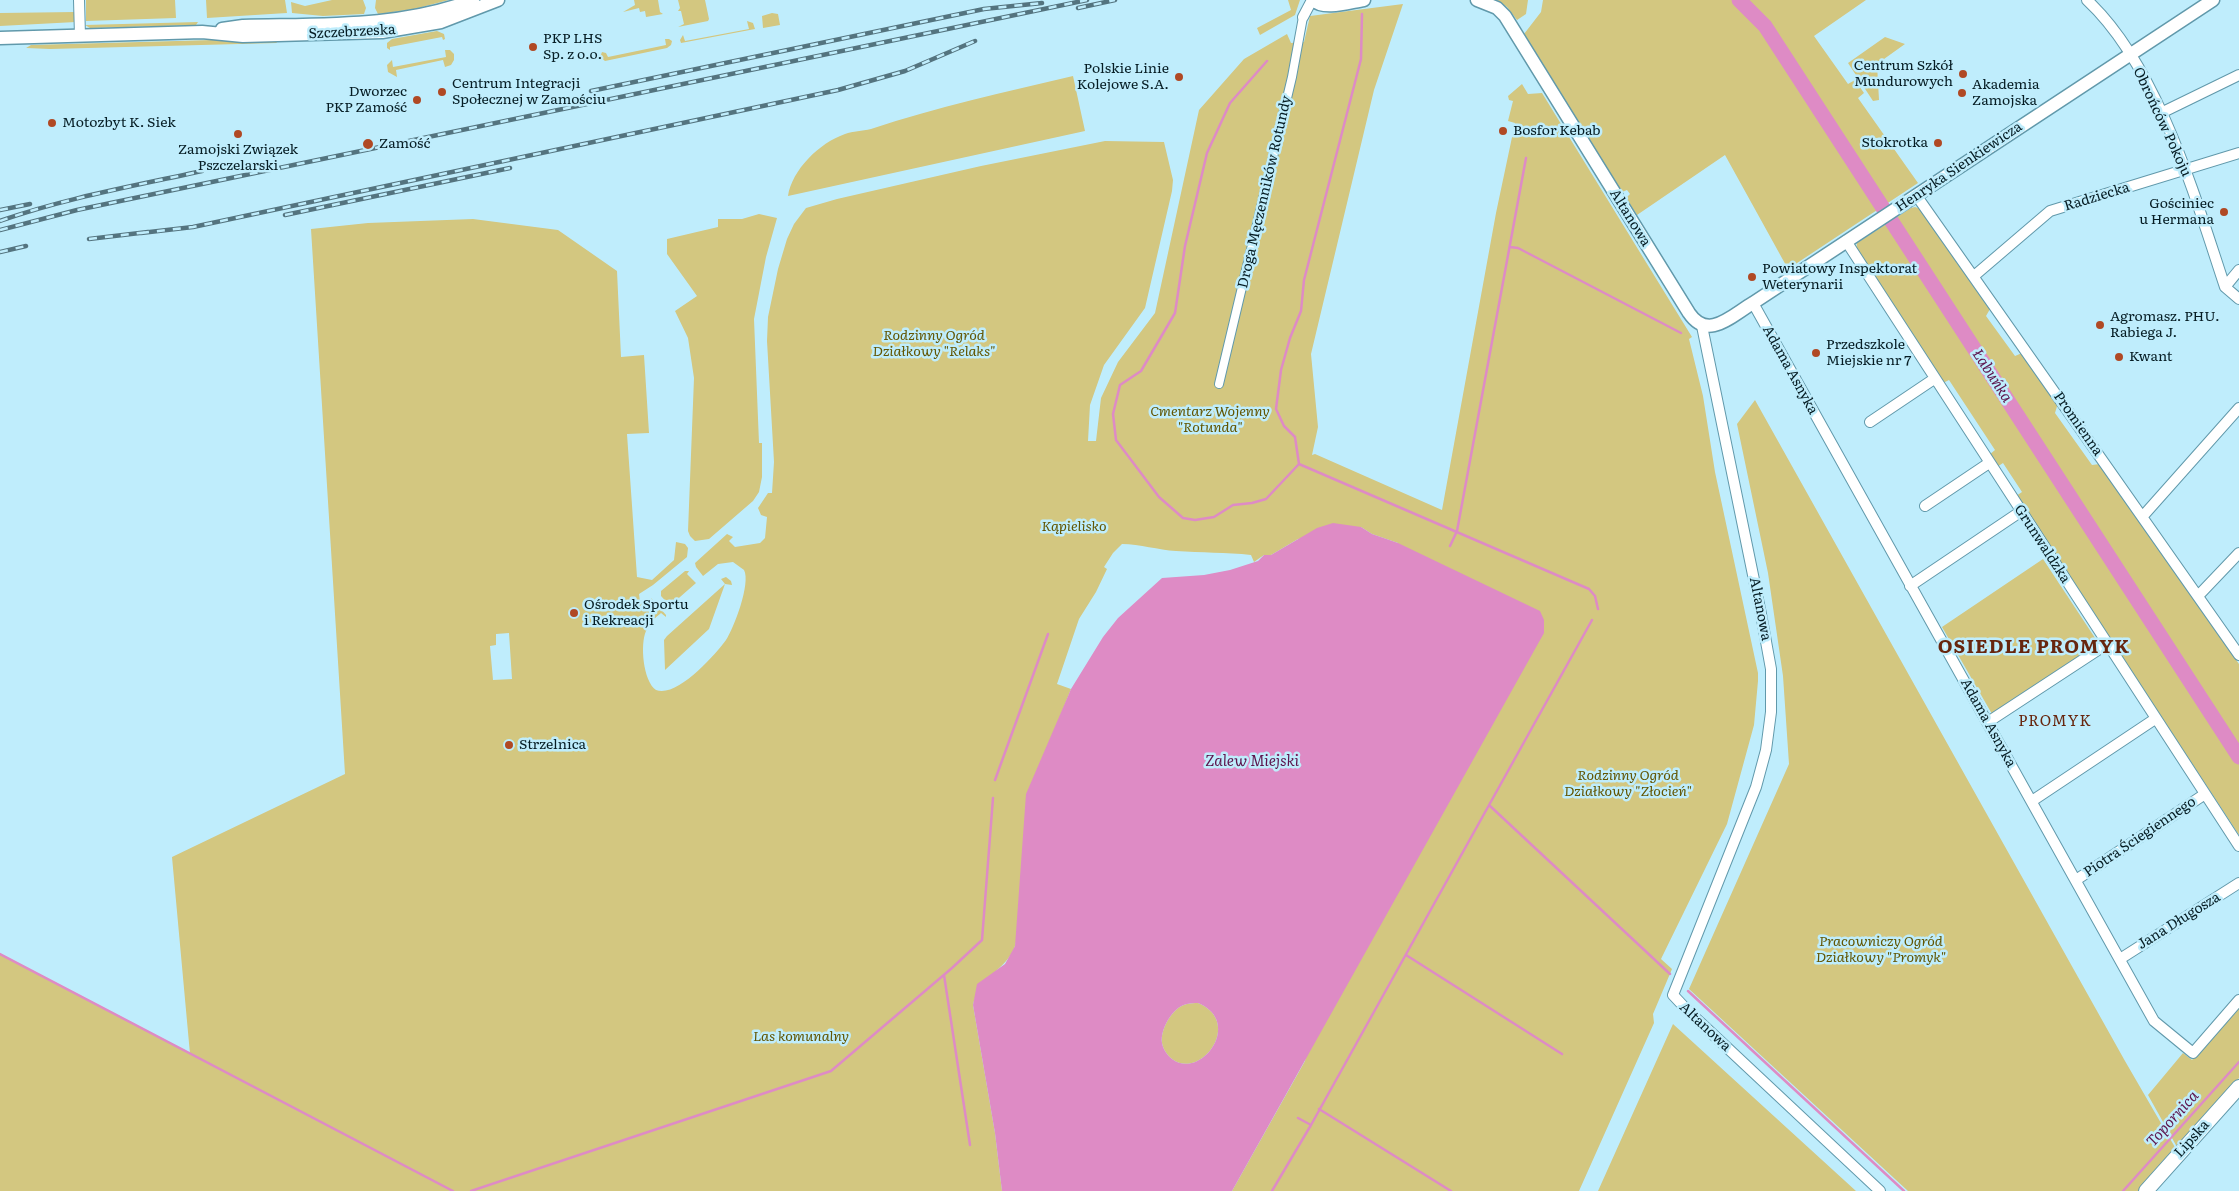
<!DOCTYPE html>
<html>
<head>
<meta charset="utf-8">
<style>
	body { margin:0 }
	canvas { display:block; background:#bfedfc }
</style>
</head>
<body>
<canvas width="2239" height="1191"></canvas>
<script>
const context = document.querySelector('canvas').getContext('2d');
context.lineJoin = 'round';
function fill(path, color) { context.fillStyle = color; context.fill(path, 'evenodd'); }
function stroke(path, color, width, dash) { context.strokeStyle = color; context.lineWidth = width; context.lineCap = dash ? 'butt' : 'round'; context.setLineDash(dash || []); context.stroke(path); }
function drawText(font, color, halo, rows, align = 'center') {
  context.font = font + ' Literata,serif'; context.lineWidth = 5; context.setLineDash([]); context.textBaseline = 'middle'; context.strokeStyle = halo; context.fillStyle = color; for (const [text, x, y, turn = 0] of rows) {
    context.save(); context.translate(x, y); context.rotate((+turn || 0) * Math.PI / 180); context.textAlign = isNaN(turn) ? turn : align; if (halo) context.strokeText(text, 0, 0); context.fillText(text, 0, 0); context.restore();
  }
}
fill(new Path2D(`
	M86,0h89l1,18 -90,3z
	M206,0h79l2,13 -80,5z
	M332,0h31l3,8 -2,6 -41,2 -31,-3 -1,-11 14,4z
	M376,0h73l-35,9 -36,5 -3,-6z
	M634,0h24l2,12 3,2 -17,3 -1,-6 -5,1 -1,-4 -16,4 12,-7z
	M678,0h27l4,19 -1,2 -30,6 6,-3 -3,-13h-3l2,-3z
	M1288,0h12l-5,15 -35,20 -3,-7 34,-18z
	M1497,0h31l-2,14 -9,6 -10,-13z
	M1543,0h323l-52,36 34,48 7,-4 9,13 -6,5 60,85 -130,86 -63,-114 -88,60 -11,-17 4,-4 -3,-4 -5,2 -98,-158 17,-22z
	M1403,4l-29,86 -63,264 7,73 -6,28 3,-1 127,56 54,-297 19,-90 -7,-2 5,-20 -4,-1 -1,-4 14,-12 6,10 14,-1 150,244 -3,2 14,57 12,76 43,201v8l-4,44 -27,99 -66,135 11,10 -19,45 1,9 -75,168h-347l73,-130 93,-518 -26,-9 -11,-7 -63,12 -27,16h-7l-10,7 -3,-7c-25,-3 -50,-2 -75,-4 -18,-1 -36,-7 -54,-7l-9,9 -9,14 3,2 -11,23 -17,27 -22,65 14,5 -18,45 -36,192c0,6 0,14 -2,20 -8,24 -36,30 -42,59l22,128 7,58h-1002v-237l190,100 -18,-197 173,-83 -34,-545 57,-6 105,-4 85,11 59,41 4,86 23,-2 5,78 -22,1 10,143 15,3 22,-20 2,-18 9,2 3,4 -1,9 -34,28 -14,9 1,8 11,-4 15,17v2l-5,-4c-6,5 -12,10 -15,18 -6,13 -3,50 10,59 21,8 58,-34 70,-50 8,-12 25,-57 18,-70l-11,-8 -15,2 -15,12 -7,-9 -1,-4 32,-29 6,3 -4,4 6,6 25,-4 5,-5 2,-21 -6,-2 -3,-7 10,-15h4l2,-31 -7,-121 1,-24 10,-48 9,-30 7,-15 12,-16 31,-9 144,-33 124,-25 59,1 9,38 -1,11 -27,117 -41,57 -14,40 -2,36h8l5,-43 17,-36 37,-49 44,-203 45,-51 43,-25 4,9 13,-1 6,-26zM509,633l3,46 -19,1 -3,-34 6,-1v-11z
	M75,12l1,10 -76,4v-13z
	M772,13l6,1 2,11 -17,3 -1,-12z
	M747,21l6,2 2,6 -74,14 -1,-3 3,-5 2,6 64,-12z
	M198,22l-2,3 -106,3 -5,-3z
	M437,31l7,3 1,5 -2,1 -1,-3 -52,10v3l-3,-2v-5l5,-4z
	M1885,37l20,7 -28,20 2,36 -6,1 -25,-38z
	M665,39h4l3,2 -1,4 -4,3 -62,13 -5,-4 2,-5 4,1 2,4 58,-12z
	M213,40h62l2,3 -227,6 -24,-1 5,-3z
	M445,50h5l4,4v6l-3,5 -6,2 -2,-7 -47,10 1,7 -9,-5 -1,-7 5,-5 1,7 53,-10z
	M1073,76l12,55 -297,65c4,-26 31,-53 57,-62 8,-3 17,-3 26,-5 66,-22 134,-37 202,-53z
	M1915,207l5,2 70,100 -4,7 29,40 7,-3 36,50 -3,10 37,52 8,-1 139,200v171l-223,-339 6,-4 -19,-29 -6,4 -8,-12 6,-5 -46,-70 -6,3 -87,-133 1,-7 54,-35z
	M759,214l18,4 -11,39 -12,62 5,124h3v34l-3,15 -6,9 -44,38 -14,2 -5,-5 -2,-5 6,-153 -6,-40 -13,-27 22,-15 -30,-42v-15l51,-12v-8h24z
	M1755,400l370,661 51,88 -38,42h-230l-219,-202 100,-225 -6,-88 -15,-103 -31,-149z
	M2043,559l56,85 -107,70 -50,-87z
	M685,571h4l-2,3 9,9 -24,21 4,5h-3l-12,-13v-5z
	M726,577l5,4 1,4 -7,-1 -16,45 -44,41 -1,-30 3,-4 58,-52 -4,-5z
	M1198,1003c46,19 3,78 -26,56 -5,-4 -9,-10 -10,-16 -2,-13 10,-36 25,-39 3,-1 8,-1 11,-1z
	M2239,1007v71l-62,69 -29,-52 35,-42 9,7z
	M1673,1024l183,167h-258z`), '#d3c780');
fill(new Path2D(`
	M1333,523l28,4 11,7 26,9 142,68 4,9v13l-312,558h-230l-7,-58 -22,-128 4,-21 28,-20 10,-18 11,-152 45,-105 32,-52 15,-19 44,-40 42,-3 26,-5 28,-9 6,-6h7l46,-27zM1198,1003c46,19 3,78 -26,56 -5,-4 -9,-10 -10,-16 -2,-13 10,-36 25,-39 3,-1 8,-1 11,-1z`), '#de8bc5');
stroke(new Path2D(`
	M1267,61l-37,42 -23,50 -22,93 -10,67 -34,58 -21,14 -7,29 3,26 43,57 24,21 12,2 19,-3 19,-12 19,-2 14,-4 33,-35 -4,-27 -11,-11 -8,-17 5,-39 9,-32 11,-27 3,-31 57,-221 1,-45
	M1510,247l8,1 163,85
	M1299,464l290,125 6,7 3,13
	M1450,546l7,-15 69,-373
	M995,780l53,-146
	M1489,805l181,169
	M0,954l453,237
	M1406,955l156,99
	M944,975l26,170
	M1688,991l216,200
	M1319,1109l132,82
	M1298,1118l13,7
	M471,1191l360,-120 121,-103 30,-28 11,-142
	M1272,1191l39,-66 281,-505
	M2123,1191l116,-129`), '#de8bc5', 2.5);
stroke(new Path2D(`
	M1739,0l26,26 474,731`), '#de8bc5', 15);
const pedestrian = new Path2D(`
	M1219,384l73,-307 11,-60`);
const minor = new Path2D(`
	M79,0l1,36
	M2087,0c71,66 108,197 138,287l14,12
	M1303,17l9,-17
	M2161,113l78,-38
	M1916,195l323,460
	M1846,241l393,605
	M1974,276l76,-65 189,-58
	M2225,287l14,-17
	M1753,303l401,718 39,32 46,-53
	M1702,326l59,288 10,55v43l-5,38 -10,37 -83,208 15,16 192,180
	M1870,422l64,-43
	M1925,506l64,-43
	M2143,516l96,-108
	M1910,586l110,-74
	M2198,596l41,-43
	M1988,722l119,-78
	M2032,801l123,-82
	M2076,880l129,-86
	M2120,959l119,-76`);
const tertiary = new Path2D(`
	M1313,0c11,11 37,2 51,0
	M1477,0l20,8 8,8 184,297c19,28 42,3 64,-10l460,-303
	M222,29l21,-3c77,-2 157,2 230,-26
	M0,38l202,-6 41,4 139,-4 59,-10 57,-22`);
const secondary = new Path2D(`
	M2146,1191l93,-104`);
stroke(pedestrian, '#6199ab', 10);
stroke(minor, '#6199ab', 12);
stroke(tertiary, '#6199ab', 15);
stroke(secondary, '#6199ab', 16);
stroke(pedestrian, '#fff', 8);
stroke(minor, '#fff', 10);
stroke(tertiary, '#fff', 12);
stroke(secondary, '#fff', 14);
const rail = new Path2D(`
	M1078,8l37,-8
	M591,91l393,-82 58,-6
	M0,210l30,-6
	M285,215l225,-47
	M0,221c65,-23 134,-35 202,-50
	M0,230l77,-20 1010,-210
	M141,233l52,-6 645,-137 67,-19 70,-30
	M89,239l59,-7
	M0,252l26,-6`);
stroke(rail, '#54747f', 4.5);
stroke(rail, '#bfedfc', 2.5, [8]);
for (const [x, y, r, color] of [
	[533,47,5,"#b04924"],
	[1963,74,5,"#b04924"],
	[1179,77,5,"#b04924"],
	[442,92,5,"#b04924"],
	[1962,93,5,"#b04924"],
	[417,100,5,"#b04924"],
	[52,123,5,"#b04924"],
	[1503,131,5,"#b04924"],
	[238,134,5,"#b04924"],
	[1938,143,5,"#b04924"],
	[368,144,6,"#b04924"],
	[2224,212,5,"#b04924"],
	[1752,277,5,"#b04924"],
	[2100,325,5,"#b04924"],
	[1816,353,5,"#b04924"],
	[2119,357,5,"#b04924"],
	[574,613,5,"#b04924"],
	[509,745,5,"#b04924"]
]) { const dot = new Path2D(); dot.arc(x, y, r, 0, 2 * Math.PI); context.fillStyle = color; context.fill(dot); stroke(dot, '#bfedfc', 2); }
drawText('14px', '#061d24', '#bfedfc', [
	["Szczebrzeska",352,32,-3],
	["Obrońców Pokoju",2162,122,65],
	["Henryka Sienkiewicza",1959,167,-34],
	["Droga Męczenników Rotundy",1265,192,-77],
	["Radziecka",2097,197,-17],
	["Altanowa",1630,218,58],
	["Adama Asnyka",1790,370,61],
	["Promienna",2078,424,55],
	["Grunwaldzka",2042,544,57],
	["Altanowa",1760,609,79],
	["Adama Asnyka",1988,723,61],
	["Piotra Ściegiennego",2140,837,-34],
	["Jana Długosza",2179,921,-32],
	["Altanowa",1705,1027,43],
	["Lipska",2192,1139,-48]
]);
drawText('14px', '#061d24', '#bfedfc', [
	["PKP LHS",543,39],
	["Sp. z o.o.",543,55],
	["Centrum Szkół",1953,66,"right"],
	["Mundurowych",1953,82,"right"],
	["Polskie Linie",1169,69,"right"],
	["Kolejowe S.A.",1169,85,"right"],
	["Centrum Integracji",452,84],
	["Społecznej w Zamościu",452,100],
	["Akademia",1972,85],
	["Zamojska",1972,101],
	["Dworzec",407,92,"right"],
	["PKP Zamość",407,108,"right"],
	["Motozbyt K. Siek",62,123],
	["Bosfor Kebab",1513,131],
	["Stokrotka",1928,143,"right"],
	["Zamość",379,144],
	["Zamojski Związek",238,150,"center"],
	["Pszczelarski",238,166,"center"],
	["Gościniec",2214,204,"right"],
	["u Hermana",2214,220,"right"],
	["Powiatowy Inspektorat",1762,269],
	["Weterynarii",1762,285],
	["Agromasz. PHU.",2110,317],
	["Rabiega J.",2110,333],
	["Przedszkole",1826,345],
	["Miejskie nr 7",1826,361],
	["Kwant",2129,357],
	["Ośrodek Sportu",584,605],
	["i Rekreacji",584,621],
	["Strzelnica",519,745]
], 'left');
drawText('italic 14px', '#625502', '#bfedfc', [
	["Rodzinny Ogród",934,336],
	["Działkowy \"Relaks\"",934,352],
	["Cmentarz Wojenny",1210,412],
	["\"Rotunda\"",1210,428],
	["Kąpielisko",1074,527],
	["Rodzinny Ogród",1628,776],
	["Działkowy \"Złocień\"",1628,792],
	["Pracowniczy Ogród",1881,942],
	["Działkowy \"Promyk\"",1881,958],
	["Las komunalny",801,1037]
]);
drawText('italic 15px', '#5d144c', '#bfedfc', [
	["Łabuńka",1992,376,57],
	["Zalew Miejski",1252,762],
	["Topornica",2173,1119,-48]
]);
context.letterSpacing = '1px';
drawText('15px', '#67260e', '#bfedfc', [
	["PROMYK",2055,722]
]);
context.letterSpacing = '0px';
context.letterSpacing = '1px';
drawText('bold 19px', '#67260e', '#bfedfc', [
	["OSIEDLE PROMYK",2034,647]
]);
context.letterSpacing = '0px';
</script>
</body>
</html>
